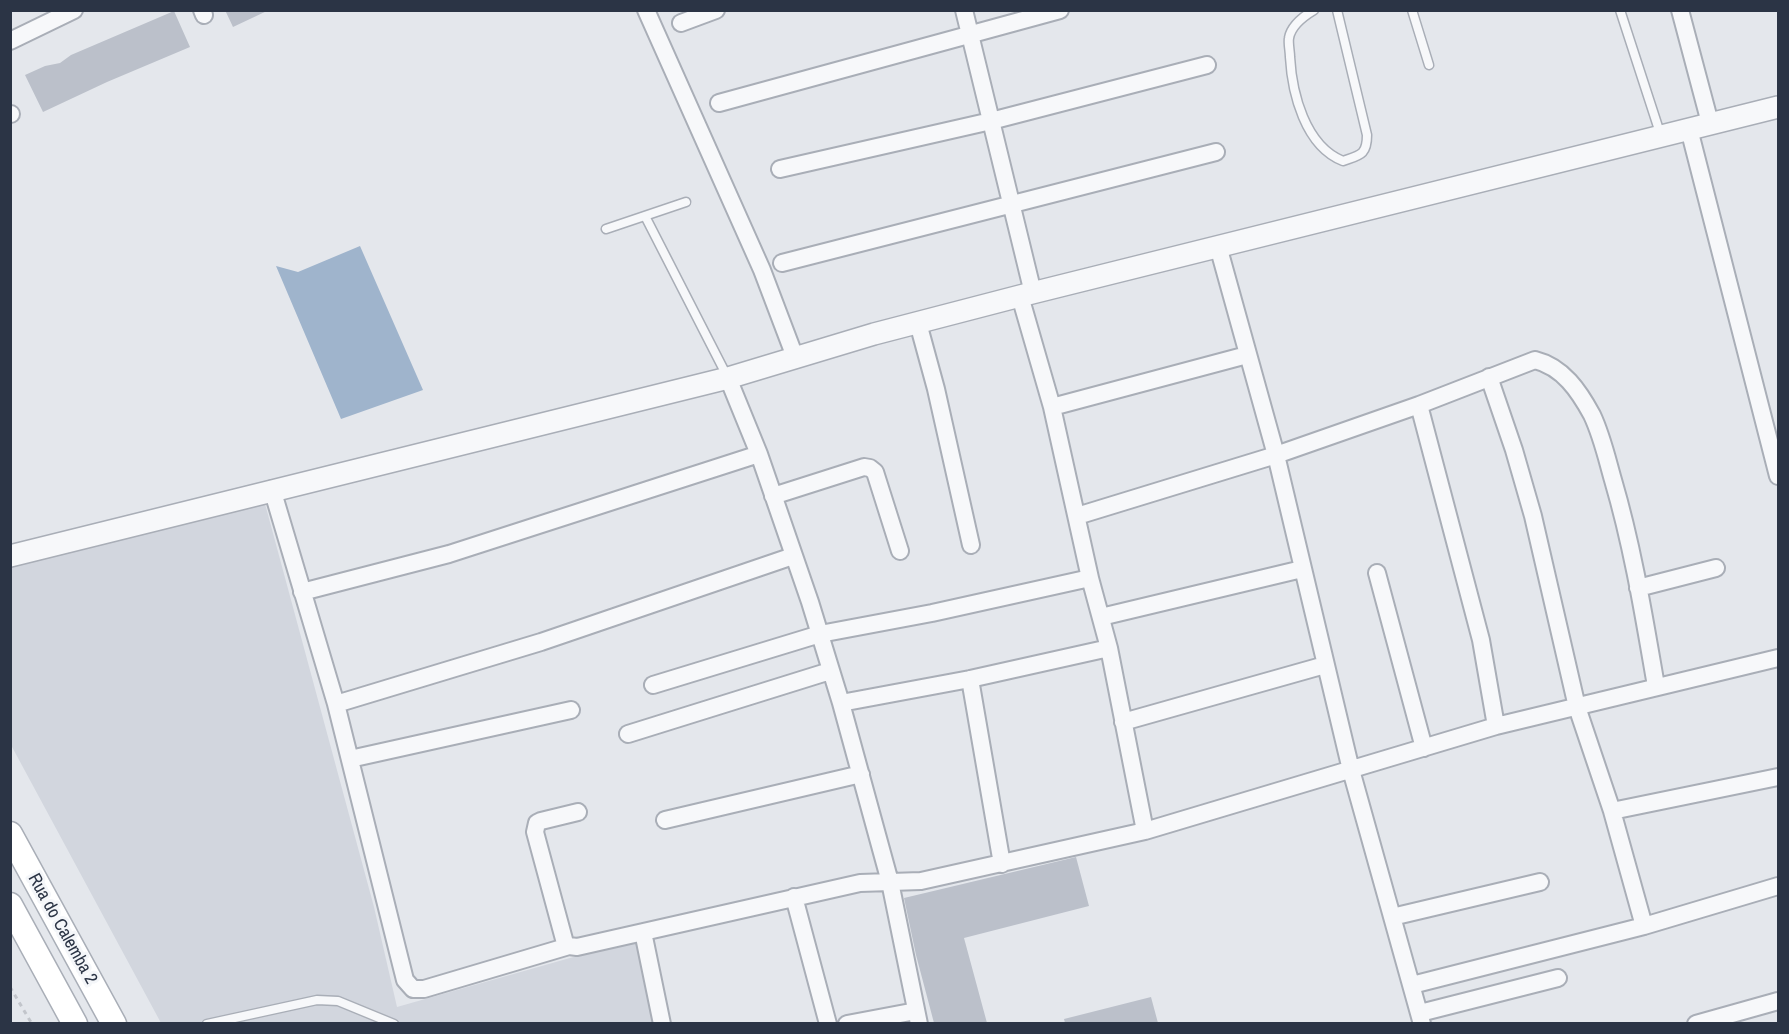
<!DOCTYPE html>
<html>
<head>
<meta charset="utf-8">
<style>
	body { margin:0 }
	#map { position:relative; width:1789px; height:1034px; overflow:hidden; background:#e4e7ec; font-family:"Archivo Narrow",sans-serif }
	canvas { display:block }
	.frame { position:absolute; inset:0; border:12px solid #2b3445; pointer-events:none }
</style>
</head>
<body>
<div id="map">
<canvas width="1789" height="1034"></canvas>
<div class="frame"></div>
</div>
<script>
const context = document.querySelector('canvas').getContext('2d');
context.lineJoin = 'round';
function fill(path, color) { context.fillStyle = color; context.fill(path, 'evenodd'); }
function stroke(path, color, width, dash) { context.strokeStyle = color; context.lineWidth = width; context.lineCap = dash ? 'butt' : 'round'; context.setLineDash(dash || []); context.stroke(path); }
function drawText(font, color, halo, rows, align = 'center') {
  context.font = font + ' "Archivo Narrow",sans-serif'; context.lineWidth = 6; context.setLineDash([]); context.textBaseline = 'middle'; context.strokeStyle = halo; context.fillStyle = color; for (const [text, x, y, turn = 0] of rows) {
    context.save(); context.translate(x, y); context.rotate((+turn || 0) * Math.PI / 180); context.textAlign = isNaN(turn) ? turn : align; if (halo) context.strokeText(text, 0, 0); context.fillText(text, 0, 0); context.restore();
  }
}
fill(new Path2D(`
	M264,500l110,407 23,100 240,-68 18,84h-494l-150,-278 -1,-184z`), '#d2d6de');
fill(new Path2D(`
	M360,246l63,144 -82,29 -65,-153 22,6z`), '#9fb4cc');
fill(new Path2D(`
	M225,10h44l-36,17z
	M174,11l16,36 -83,35 -64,30 -18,-37 20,-9 15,-3 11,-8z
	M1076,857l13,49 -125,32 23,85h-53l-18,-68 -12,-57z
	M1151,997l7,26h-93l-1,-4z`), '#bbc0ca');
const service = new Path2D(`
	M1314,10c-10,6 -23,16 -25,28 -1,5 1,13 1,19 2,36 15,89 53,104 17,-6 24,-6 24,-26l-30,-125
	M1412,10l17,55
	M1620,10l41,126
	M645,216l83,162
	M606,229l80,-27
	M207,1024l110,-24 21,1 56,23`);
const minor = new Path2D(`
	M202,10l2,5
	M646,10l116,260 33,87
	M964,10l69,283
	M1680,10l30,113
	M681,23l35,-13
	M10,41l64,-31
	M719,103l341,-93
	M10,114h1
	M1689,129l89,347
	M780,169l211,-48 216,-56
	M1218,246l58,209 75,315 71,254
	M782,263l434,-111
	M1020,296l32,111 38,171 19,70 36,183
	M918,323l18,66 35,156
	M1489,377l25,73 19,66 44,191 35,104 32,115
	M728,378l31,76 51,148 31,101 49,179 29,142
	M1419,405l62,235 15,86
	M1052,407l195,-52
	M272,489l64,215 69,276 8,9h11l145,-43
	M773,496l91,-29 6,1 5,4 25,79
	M1077,516l199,-61 143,-50 116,-45c28,7 44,31 57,55 10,21 15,44 21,65 20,68 31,137 43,206
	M1377,573l47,175
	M1638,588l78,-20
	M302,592l147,-38 310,-100
	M1101,617l201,-48
	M970,679l32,185
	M653,685l167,-51 112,-21 158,-35
	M841,703l129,-24 139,-31
	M336,704l205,-62 252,-86
	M1123,722l202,-57
	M628,734l202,-63
	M350,759l221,-49
	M1612,811l166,-34
	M578,812l-37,9 -4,2 -2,9 30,111 4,3 8,1 283,-64 61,-2 224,-50 351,-105 282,-68
	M665,820l196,-46
	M794,897l34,127
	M1392,917l148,-35
	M643,932l19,92
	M1412,985l232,-59 134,-40
	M1420,1013l138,-35
	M847,1024l69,-13
	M1696,1024l82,-23`);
const tertiary = new Path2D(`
	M10,556l718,-178 146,-44 146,-38 758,-189`);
const secondary = new Path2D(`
	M10,834l104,190
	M10,905l65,119`);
stroke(service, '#a9aeb7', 11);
stroke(minor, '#a9aeb7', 20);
stroke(tertiary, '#a9aeb7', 24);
stroke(secondary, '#a9aeb7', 27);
stroke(new Path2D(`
	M10,987l22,37`), '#c2c5cb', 3, [4.5, 4.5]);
stroke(service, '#f7f8fa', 8);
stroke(minor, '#f7f8fa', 16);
stroke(tertiary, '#f7f8fa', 21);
stroke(secondary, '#fff', 24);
drawText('18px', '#2b3445', '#f4f6f9', [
	["Rua do Calemba 2",62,929,61]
]);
</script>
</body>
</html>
